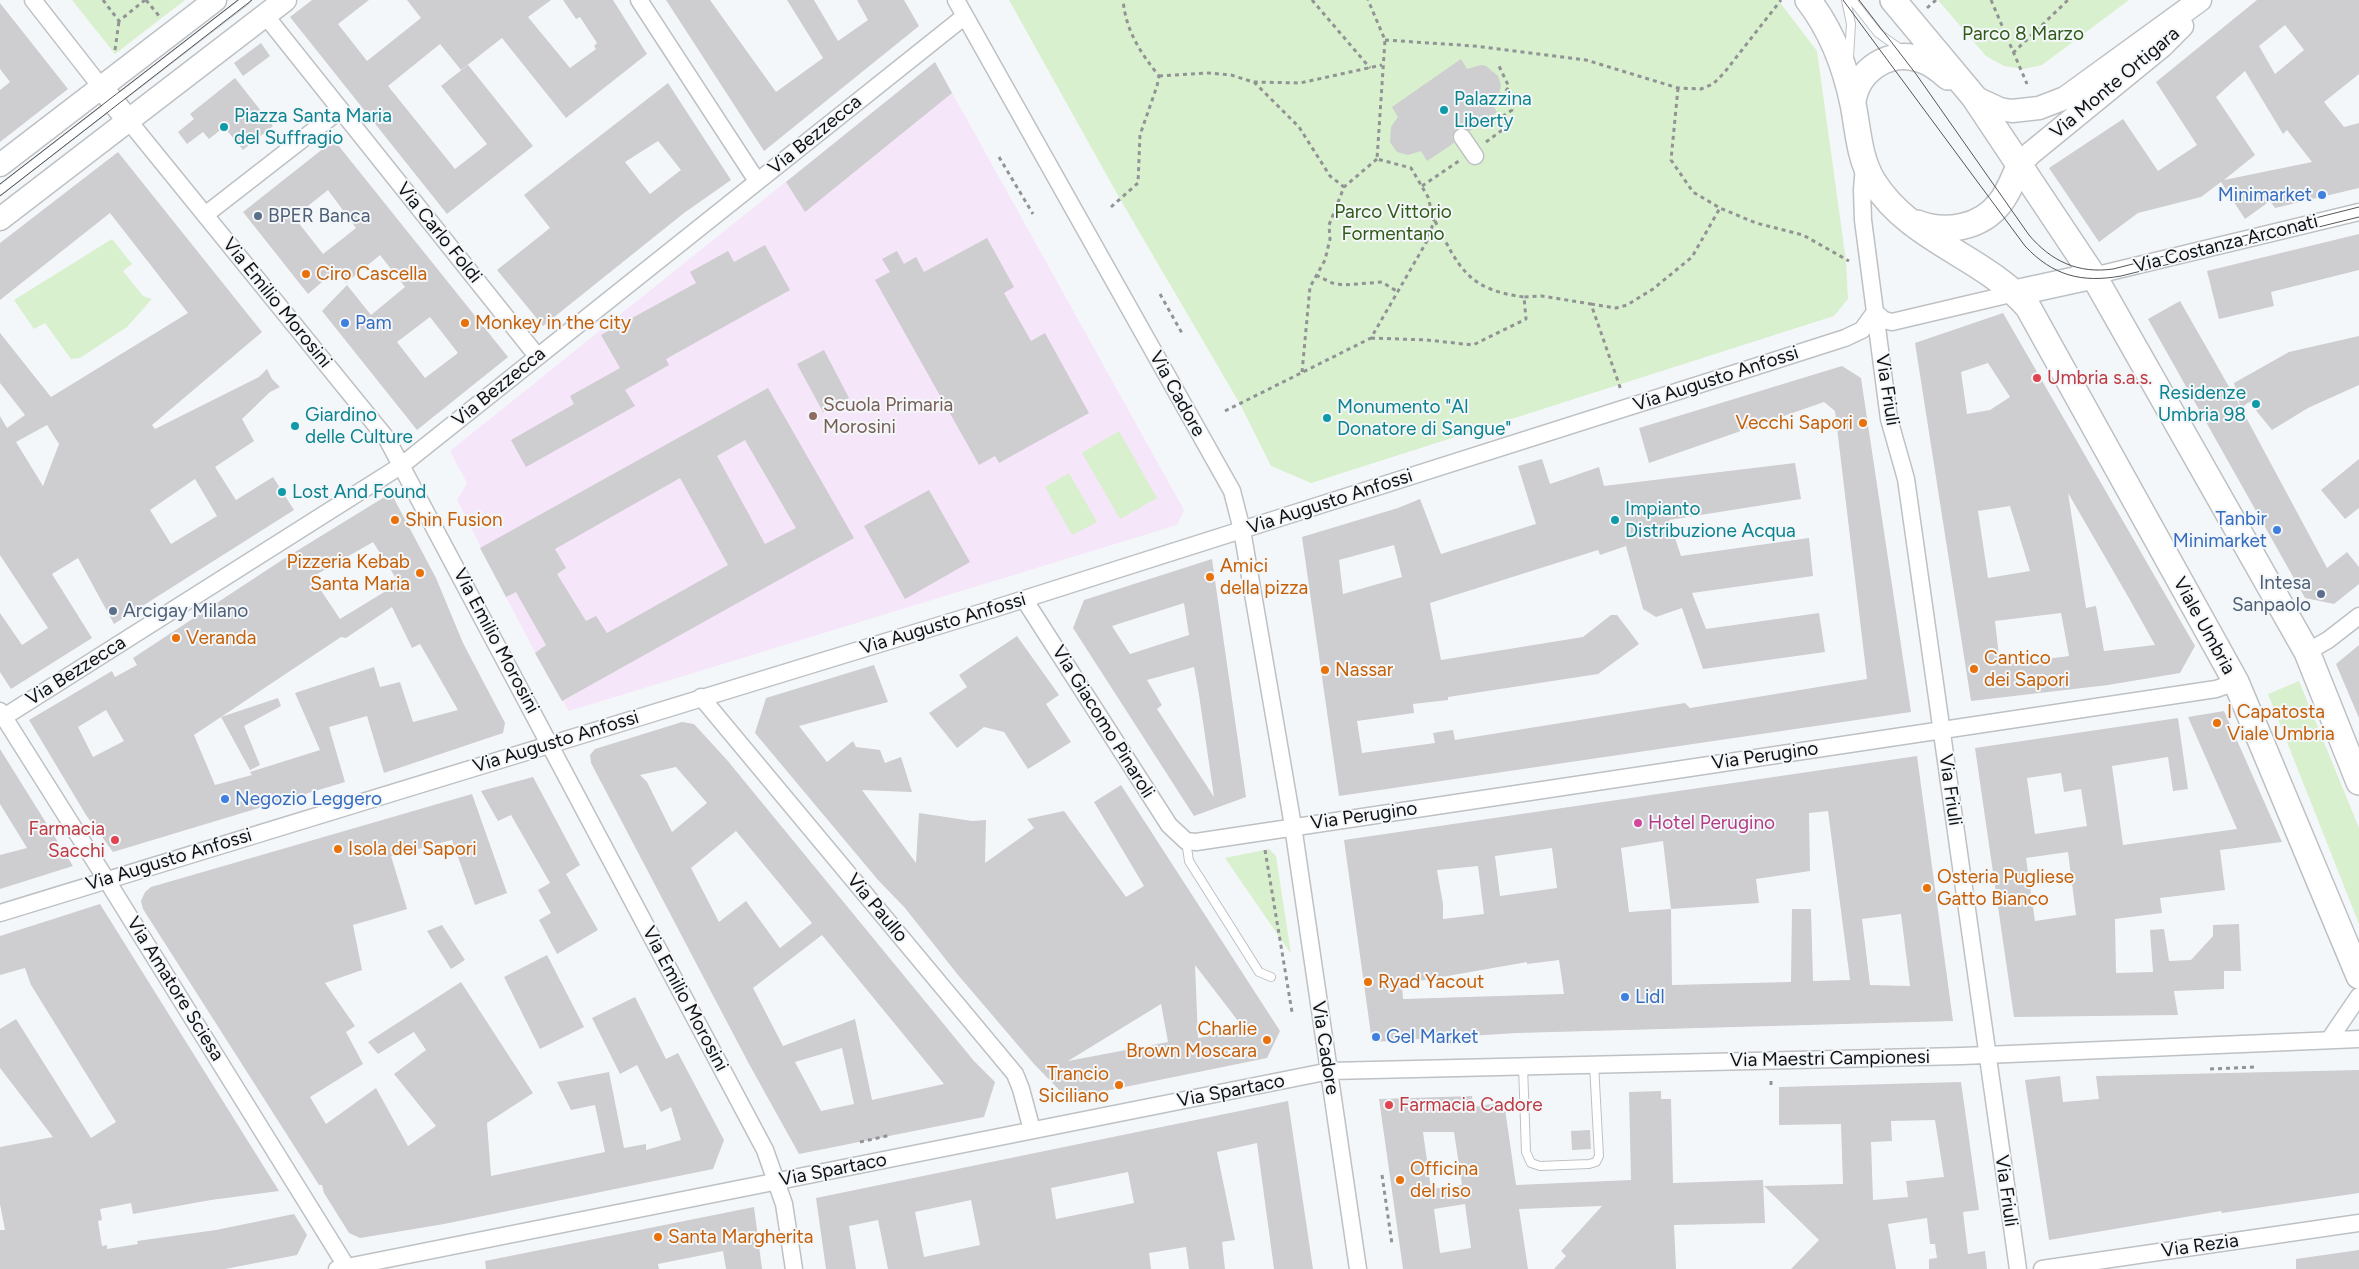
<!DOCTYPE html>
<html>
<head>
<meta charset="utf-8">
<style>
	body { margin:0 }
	canvas { display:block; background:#f4f7fa }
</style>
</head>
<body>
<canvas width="2359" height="1269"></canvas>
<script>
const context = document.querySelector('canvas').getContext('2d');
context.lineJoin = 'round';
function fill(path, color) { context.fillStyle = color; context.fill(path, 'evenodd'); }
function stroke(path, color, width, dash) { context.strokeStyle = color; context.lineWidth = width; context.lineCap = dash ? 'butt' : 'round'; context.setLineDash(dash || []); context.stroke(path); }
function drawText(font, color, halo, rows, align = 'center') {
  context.font = font + ' Figtree,sans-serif'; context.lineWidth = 4; context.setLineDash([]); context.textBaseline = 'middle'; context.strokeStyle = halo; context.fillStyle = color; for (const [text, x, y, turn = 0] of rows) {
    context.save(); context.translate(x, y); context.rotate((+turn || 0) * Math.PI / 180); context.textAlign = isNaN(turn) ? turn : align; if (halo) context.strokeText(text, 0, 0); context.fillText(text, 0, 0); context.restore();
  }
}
fill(new Path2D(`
	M935,62l249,448 -7,15 -608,186 -21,-34 -42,-80 -49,-97 10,-17 -17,-32z`), '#f6e6f9');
fill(new Path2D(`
	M72,0h113l-70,54z
	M1009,0h769l39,51 29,210 2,38 -14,17 -523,167 -40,-17 -31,-62 -120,-205z
	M1938,0h191l-87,65 -18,4 -20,-3 -18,-10z
	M112,239l20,25 -9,7 20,25 9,3 -25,28 -47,31 -9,1 -26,-36 -11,6 -20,-29z
	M1119,431l38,67 -37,21 -38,-66z
	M1069,473l28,49 -25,13 -27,-48z
	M2299,681l60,147v96l-91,-230z
	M1269,849l7,7 15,98 -66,-96z`), '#d8f0cd');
fill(new Path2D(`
	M312,0h57l-31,24 29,37 54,-43 -14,-18h144l-23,17 42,51 26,-19 -2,-3 3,-3 -17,-26 -4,2 -13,-19h50l34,54 -81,64 -64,-80 -41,32 -21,-26 -52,42 67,83 32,-25 -46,-58 27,-21 65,81 -86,68 -157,-197z
	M666,0h44l66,92 47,-34 -36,-58h27l24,41 30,-21 -11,-20h47l15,26 -155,125z
	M2257,0h102v74l-35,28 20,25 15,-4v65l-84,20 -5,-7 -25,18 -24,-37 -20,15 -63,16 -39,29 -50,-74 74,-49 35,52 39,-26 -41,-63zM2285,25l19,25 -29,24 -16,-28zM2245,71l38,63 4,-4 25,32 -88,18 31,-25 -39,-58z
	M0,3l68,86 -68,53v-52l10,-8 -10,-13z
	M261,43l9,13 -27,20 -9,-13z
	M1461,59l6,10 14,-4 5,1 12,10 3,9 -2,9 -8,9 6,9 -27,19 -8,-4 -6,2 -4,8 2,6 -27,18 -6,-10 -13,4 -11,-3 -7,-10 1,-15 7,-10 -6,-10z
	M935,62l17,31 -147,119 -19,-30z
	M235,78l38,48 -30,24 -19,-23 -15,12 -6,-7 -16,12 -9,-12 16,-13 -4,-5z
	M668,83l63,97 -47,33 -141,113 -46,-56 53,-42 -26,-33zM658,141l23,29 -31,24 -25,-32z
	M334,140l174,217 -91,73 -95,-119 25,-26 24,30 34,-28 -25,-32 -34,28 -11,-12 -27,23 -65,-82zM328,190l28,38 -33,26 -29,-37zM430,317l28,36 -33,25 -28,-36z
	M118,152l144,180 -110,93 3,4 104,-52 8,-8 5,10 8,8 -10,5 -28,27 12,22 -39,26 21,33 37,-23 21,33 -180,114 -36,-66 -26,16 40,64 -81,51 -11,-17v-59l22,32 26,-17 -48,-73v-139l7,12 18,-13 -25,-32v-50l51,64 137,-84 -78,-100 -110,87v-57zM47,425l12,19 -16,42 -27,-44zM195,479l22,37 -46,28 -21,-34z
	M2359,234v36l-88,22 3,14 -55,13 -12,-48z
	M987,238l27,49 -10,6 27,48 14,-8 44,80 -90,50 -4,-7 -16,9 -104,-185 15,-8 -8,-13 15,-8 7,13 12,-7 8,15z
	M765,245l25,45 -124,69 3,6 -44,25 10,16 -109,61 -15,-27 63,-36 -4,-8 50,-28 -19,-33 95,-52 -6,-11 38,-21 6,11z
	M2180,301l60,105 -6,-23 55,-31 70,-16v49l-51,23 -36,22 -23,-28 -8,6 86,160 20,-16 12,15v17l-25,20 -29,-6 -157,-279z
	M2003,313l192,333 -15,27 -72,12 -137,16 -56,-358zM1988,363l22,34 -20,13 -23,4 -6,-42zM2068,493l62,107 25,45 -51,6 -8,-45 -10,2zM2010,506l20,65 -42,7 -10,-67zM2061,613l8,43 -69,9 -5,-44z
	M824,350l25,48 -26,14 -26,-48z
	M1842,366l19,12 50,334 -572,84 -37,-259 96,-29 22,-9 21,55 95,-30 -18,-58 24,-7 8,25 49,-17 5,19 191,-23 6,36 -132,21 12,36 128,-18 4,38 -121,17 14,36 113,-16 6,39 -122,17 -21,-61 -26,9 -13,-8 -17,-63 -26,9 -2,-5 -168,53 11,57 142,-23 28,-22h6l22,29 -41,30 -150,23v3l-35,4 1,9 -57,8 5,32 73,-10 -2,-10 20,-3 2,10 230,-37 5,5 177,-29 -32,-268 -11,-9 -175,61 -10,-35zM1394,545l8,32 -59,17 -4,-34z
	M768,388l86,150 -292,163 -27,-48 11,-8 -30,-53 -10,5 -26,-49zM745,440l51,88 -31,16 -48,-88zM680,478l48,87 -121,68 -11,-17 -10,5 -29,-47 9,-6 -11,-19z
	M2359,459v49l-14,11 -24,-29z
	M929,490l41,72 -65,37 -41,-73z
	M391,493l45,85 27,65 42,80 -2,10 -119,40 -17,-57 -38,11 16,55 -232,70 -27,-37 -57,-95 83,-49 3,6 22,-12 -4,-7 149,-98zM373,542l26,41 -59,36 -28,-42zM392,607l20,41 8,-4 38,66 -45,12 -13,-40 -20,5 -6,-20 -79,26 25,57 -70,22 2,3 -37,10 -21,-50 147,-98 5,1zM106,710l18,31 -31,16 -15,-30z
	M1212,559l34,238 -52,19 -121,-188 11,-28zM1184,603l5,32 -59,19 -18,-28zM1194,667l5,28 15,102 -57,-88 5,-4 -15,-25z
	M1017,636l42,59 -13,9 25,38 -43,27 -24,-37 -20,-5 -27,21 -28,-35 38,-26 -8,-12z
	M2359,645v73l-23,-54z
	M874,665l14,37 -89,24 28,36 26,-21 3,6 24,3 5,13 16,-6 11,35 -50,-2 54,73 3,-50 53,8 14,-1 -1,43 49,-35 -7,-9 37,-8 62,86 18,-11 -50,-84 27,-17 159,246 -13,27 -196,40 -5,-1 -32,-33 -76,-89 -53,-67 -27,-28 -123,-147 11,-35zM1195,965l50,65 -47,8zM1161,1004l7,38 -100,19z
	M278,698l3,8 -37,20 16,39 -10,5 -29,-53z
	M2224,711l58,131 -62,8 5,40 -65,8 2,15 -47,6 1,54 37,-1 -3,-42 14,-1 5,32 22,-1 22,-24v-11l26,-1 2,47h-17v18l-50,2 4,24 -164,2 -39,-269 203,-30 10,71 -15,2 -5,-34 -56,9 11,79 114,-16 -49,-112zM2061,773l3,19 17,-3 6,37 -52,8 -8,-56zM2068,852l8,63 -41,6 -9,-63z
	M682,722l12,2 33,36 247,301 21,21 -11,35 -185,37 -50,-90 -158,-301 -1,-8 5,-6zM676,767l31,36 -35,29 -25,-50 -7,-7zM736,831l76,92 -32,25 -34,-47 -27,21 -28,-54zM822,935l54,66 68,83 -72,16 -17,-81 -72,27 -30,-58zM842,1048l12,56 -33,7 -26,-49z
	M0,749l73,117 -73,23v-34l27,-7 -27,-44z
	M1917,756l36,265 -436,12 -145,9 -28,-202zM1828,811l22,169 -37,1 -2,-72h-19l-1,73 -119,3 -1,-76 88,-6 -3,-24 54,-8 -1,-58zM1663,841l8,68 -42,3 -8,-64zM1552,848l5,40 -57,8 -5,-40zM1478,866l6,48 -41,5v-15l-6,-34zM1901,914l9,72 -40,-1 -8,-66zM1559,960l5,34 -161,5 -1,-15 125,-22v2z
	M533,777l47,88 -14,9 32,56 -41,24 -18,-34 12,-7 -13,-23 12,-7 -39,-68 -13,6 -17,-30z
	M472,794l35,99 -32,12 -23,-65 -61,16 16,53 -54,16 9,45 -37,13 30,43 -9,6 17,32 -53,33 16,27 50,-36 32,58 28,-20 -42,-52 32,-24 -12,-18 -36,22 -10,-12 93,-60 72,111 -46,30 4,53 114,-24 -10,-47 -24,5 -14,-28 52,-10 15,76 22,-4v6l35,-10 -10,-33 -10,5 -24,-47 -17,9 -28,-56 43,-21 31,62 12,-6 46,87 -11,29 -269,55 -84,14 -11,-5 -25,-40 -2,-8h-3l-176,-276 -2,-8 4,-9 6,-5z
	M100,904l179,287 -68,9 -78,14 -2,-11 -31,6 2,11 -4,1 4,25 5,-1v4l31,-5 -1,-3 79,-11 78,-16 13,21 -10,20 -72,14h-225v-39h5l-5,-26v-57l53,-10 -53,-69v-39l16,-10 75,119 25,-16 -85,-137 -6,-17 -25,7v-39z
	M442,925l23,35 -14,9 -24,-38z
	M547,955l37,72 -44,22 -36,-72z
	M2359,1070v123l-137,20 -1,-2 -172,29 -24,-160 35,-4 3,26 36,-3 -3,-23z
	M1961,1082l18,128 -16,2 5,42 17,-3 2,18h-58v-10l8,-1 -2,-14h-5l-3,-26 -39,6 8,45h-105l28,-29 -55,-54 79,-2 -2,-60 -62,1v-38zM1935,1120l9,57 -38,4 2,16 -35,3 -2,-58 21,-1 -1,-20z
	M1661,1091v8h10l2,84 90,-3 2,43 -91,2 2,44h-122l12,-13 -5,-5 41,-45 -83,3 9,60h-125l-24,-170 93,-3 1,11 31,-5 12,83 115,-5 -2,-88zM1423,1132h31l8,53 -31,4zM1465,1204l6,44 -31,5 -6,-44z
	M1288,1101l25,168h-39l-17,-126 -40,9 18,88 -13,2 3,27h-36l-3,-22 -37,6 2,16h-263l-10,-49 -29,6 7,43h-30l-10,-71zM1128,1172l6,31 -78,16 -5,-31zM971,1200l9,45 -56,12 -9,-45z
	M1590,1130l1,19 -19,1 -1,-19z
	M754,1207l8,62h-36l-3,-18 -65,13 1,5h-173l-1,-8z
	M2359,1250v19h-63v-10z`), '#cecdd0');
const lane = new Path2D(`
	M1846,0l5,24 -2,33
	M1852,0l26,33 24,17
	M0,190l246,-190
	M1186,841l3,20 70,111 12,5
	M1523,1066l3,86 5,11 9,3 49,-2 7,-2 3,-6 -5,-92`);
const street = new Path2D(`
	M33,0l68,87
	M639,0l118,181
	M956,0l276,491 10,39 51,296 65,443
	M265,15l272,341
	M128,120l259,319 378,711 19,54 10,65
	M1462,137l13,19
	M1864,166l-2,24 1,30 26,199 17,60 112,790
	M205,215l135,-105
	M2093,276l266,-64
	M1875,312l9,8 8,2 123,-29
	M1024,599l145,226 17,16 10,1 1020,-153 20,-7
	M2307,652l21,-12 31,-24
	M701,697l314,377 6,15 11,41
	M0,711l106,168 242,390
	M4,717l398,-252 563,-449
	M0,913l993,-304 777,-247 75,-24 17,-8 13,-18
	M2329,1040l30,-44
	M337,1269l993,-198 632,-15 397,-17
	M2042,1269l317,-46`);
const secondary = new Path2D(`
	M101,87l27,33
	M1974,97l26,12 12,2 27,-3 26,-10 135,-98
	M2020,164l11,-11 131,-107 20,-20
	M0,165l215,-165
	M0,219l285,-219`);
const primary = new Path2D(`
	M1808,0c24,31 37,65 45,104 5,25 6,54 20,77 37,60 111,75 155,126l208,375 123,294
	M1893,0l81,97 122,183 211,372 52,130
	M1853,101c5,-32 38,-53 69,-41 10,3 18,10 26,17
	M1917,223c28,11 64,5 83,-20 9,-11 14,-26 20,-39
	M2015,293l78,-17`);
stroke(lane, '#bec1c4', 10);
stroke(street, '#bec1c4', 19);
stroke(secondary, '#bec1c4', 25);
stroke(primary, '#bec1c4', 28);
stroke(new Path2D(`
	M103,0l16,21 26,-21
	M146,0l14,17
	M1312,0l58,68
	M1991,0l36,84
	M1927,8l9,-8
	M1385,40l89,6 112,14 92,28 23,1 12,-5 11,-11 57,-73
	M115,50l4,-29
	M2013,53l55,-53
	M1159,76l50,-3 22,2 22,7 47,1 82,-18
	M1254,82l45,45 31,49 14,11
	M1678,88l-7,72 22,32 27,16 36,15 47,12 46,26
	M1486,142l23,-17 -7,-8 10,-7 -7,-18 4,-5 -11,-23
	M999,157l34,57
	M1422,186l37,-25
	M1111,207l27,-24 2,-48 17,-49 2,-10c-19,-24 -33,-45 -36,-76
	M1435,221c24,47 33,69 89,76
	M1316,275l16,8 12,2 38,-3 16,10
	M1160,294l23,41
	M1591,304l25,4 11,-3 26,-16 39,-32 28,-49
	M1371,338l56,2 46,5 53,-26 -2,-22 18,-1 49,8 30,86
	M1302,372l8,-85 15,-27 5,-21 -1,-14 15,-38 33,-28
	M1225,411l146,-73 56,-97 7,-20 -6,-24 -17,-29 -34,-9 8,-119 -17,-40
	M1265,850l27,162
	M1441,1042l40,-1
	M2210,1069l46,-2
	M1771,1081v7
	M860,1142l31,-7
	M1382,1175l10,69`), '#919395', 3, [4, 4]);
stroke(lane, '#fff', 8);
stroke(street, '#fff', 16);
stroke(secondary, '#fff', 22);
stroke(primary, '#fff', 25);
stroke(new Path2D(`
	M1843,0l182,246c28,30 57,37 96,30l238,-59
	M1859,0l57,74 113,161c22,26 49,39 84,34l246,-62
	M0,184l238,-184
	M0,196l252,-196`), '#535557', 1);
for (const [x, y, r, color] of [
	[1444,110,5,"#0f9aa8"],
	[224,127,5,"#0f9aa8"],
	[2322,195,5,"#3f7fe0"],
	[258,216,5,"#5c6f8a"],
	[306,274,5,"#e8710a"],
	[345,323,5,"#3f7fe0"],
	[465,323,5,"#e8710a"],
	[2037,378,5,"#e0444e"],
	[2256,404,5,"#0f9aa8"],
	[813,416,5,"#8d6e63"],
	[1327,418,5,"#0f9aa8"],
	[1863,423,5,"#e8710a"],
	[295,426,5,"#0f9aa8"],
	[282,492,5,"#0f9aa8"],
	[395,520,5,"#e8710a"],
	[1615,520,5,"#0f9aa8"],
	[2277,530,5,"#3f7fe0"],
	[420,573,5,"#e8710a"],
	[1210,577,5,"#e8710a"],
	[2321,594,5,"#5c6f8a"],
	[113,611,5,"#5c6f8a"],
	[176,638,5,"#e8710a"],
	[1974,669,5,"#e8710a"],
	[1325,670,5,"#e8710a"],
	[2217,723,5,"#e8710a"],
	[225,799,5,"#3f7fe0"],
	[1638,823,5,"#d1479c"],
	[115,840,5,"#e0444e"],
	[338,849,5,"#e8710a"],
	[1927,888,5,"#e8710a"],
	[1368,982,5,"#e8710a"],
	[1625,997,5,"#3f7fe0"],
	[1376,1037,5,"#3f7fe0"],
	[1267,1040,5,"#e8710a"],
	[1119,1085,5,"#e8710a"],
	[1389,1105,5,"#e0444e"],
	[1400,1180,5,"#e8710a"],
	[658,1237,5,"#e8710a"]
]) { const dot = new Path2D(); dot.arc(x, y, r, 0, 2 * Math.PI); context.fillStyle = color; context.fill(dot); stroke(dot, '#f4f7fa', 2); }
drawText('19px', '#305a17', '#f4f7fa', [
	["Parco 8 Marzo",2023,34],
	["Parco Vittorio",1393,212],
	["Formentano",1393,234]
]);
drawText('19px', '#101112', '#f4f7fa', [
	["Via Monte Ortigara",2115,83,-40],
	["Via Bezzecca",815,135,-39],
	["Via Carlo Foldi",439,233,51],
	["Via Costanza Arconati",2226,244,-14],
	["Via Emilio Morosini",277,303,51],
	["Via Augusto Anfossi",1716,379,-18],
	["Via Bezzecca",499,387,-39],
	["Via Friuli",1887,390,81],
	["Via Cadore",1177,394,61],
	["Via Augusto Anfossi",1330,502,-18],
	["Via Augusto Anfossi",943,624,-17],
	["Viale Umbria",2204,626,61],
	["Via Emilio Morosini",496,641,62],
	["Via Bezzecca",76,671,-32],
	["Via Giacomo Pinaroli",1103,722,58],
	["Via Augusto Anfossi",556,742,-17],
	["Via Perugino",1765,756,-8],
	["Via Friuli",1950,790,82],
	["Via Perugino",1364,816,-8],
	["Via Augusto Anfossi",169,860,-17],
	["Via Paullo",877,908,50],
	["Via Amatore Sciesa",175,989,58],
	["Via Emilio Morosini",685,999,62],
	["Via Cadore",1325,1048,81],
	["Via Maestri Campionesi",1830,1059,-1],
	["Via Spartaco",1231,1091,-11],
	["Via Spartaco",833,1170,-11],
	["Via Friuli",2006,1191,82],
	["Via Rezia",2200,1246,-8]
]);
drawText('19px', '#0d838f', '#f4f7fa', [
	["Palazzina",1454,99],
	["Liberty",1454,121],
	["Piazza Santa Maria",234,116],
	["del Suffragio",234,138],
	["Residenze",2246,393,"right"],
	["Umbria 98",2246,415,"right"],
	["Monumento \"Al",1337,407],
	["Donatore di Sangue\"",1337,429],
	["Giardino",305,415],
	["delle Culture",305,437],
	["Lost And Found",292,492],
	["Impianto",1625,509],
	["Distribuzione Acqua",1625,531]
], 'left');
drawText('19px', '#366cbe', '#f4f7fa', [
	["Minimarket",2312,195,"right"],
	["Pam",355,323],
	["Tanbir",2267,519,"right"],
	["Minimarket",2267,541,"right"],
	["Negozio Leggero",235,799],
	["Lidl",1635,997],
	["Gel Market",1386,1037]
], 'left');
drawText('19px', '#4e5e75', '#f4f7fa', [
	["BPER Banca",268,216],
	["Intesa",2311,583,"right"],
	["Sanpaolo",2311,605,"right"],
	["Arcigay Milano",123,611]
], 'left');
drawText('19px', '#c56008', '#f4f7fa', [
	["Ciro Cascella",316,274],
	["Monkey in the city",475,323],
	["Vecchi Sapori",1853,423,"right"],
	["Shin Fusion",405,520],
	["Pizzeria Kebab",410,562,"right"],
	["Santa Maria",410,584,"right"],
	["Amici",1220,566],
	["della pizza",1220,588],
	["Veranda",186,638],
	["Cantico",1984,658],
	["dei Sapori",1984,680],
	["Nassar",1335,670],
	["I Capatosta",2227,712],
	["Viale Umbria",2227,734],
	["Isola dei Sapori",348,849],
	["Osteria Pugliese",1937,877],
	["Gatto Bianco",1937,899],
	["Ryad Yacout",1378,982],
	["Charlie",1257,1029,"right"],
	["Brown Moscara",1257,1051,"right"],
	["Trancio",1109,1074,"right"],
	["Siciliano",1109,1096,"right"],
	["Officina",1410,1169],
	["del riso",1410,1191],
	["Santa Margherita",668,1237]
], 'left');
drawText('19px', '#be3a42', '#f4f7fa', [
	["Umbria s.a.s.",2047,378],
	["Farmacia",105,829,"right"],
	["Sacchi",105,851,"right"],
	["Farmacia Cadore",1399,1105]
], 'left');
drawText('19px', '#785e54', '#f4f7fa', [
	["Scuola Primaria",823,405],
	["Morosini",823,427]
], 'left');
drawText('19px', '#b23c85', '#f4f7fa', [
	["Hotel Perugino",1648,823]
], 'left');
</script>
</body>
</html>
